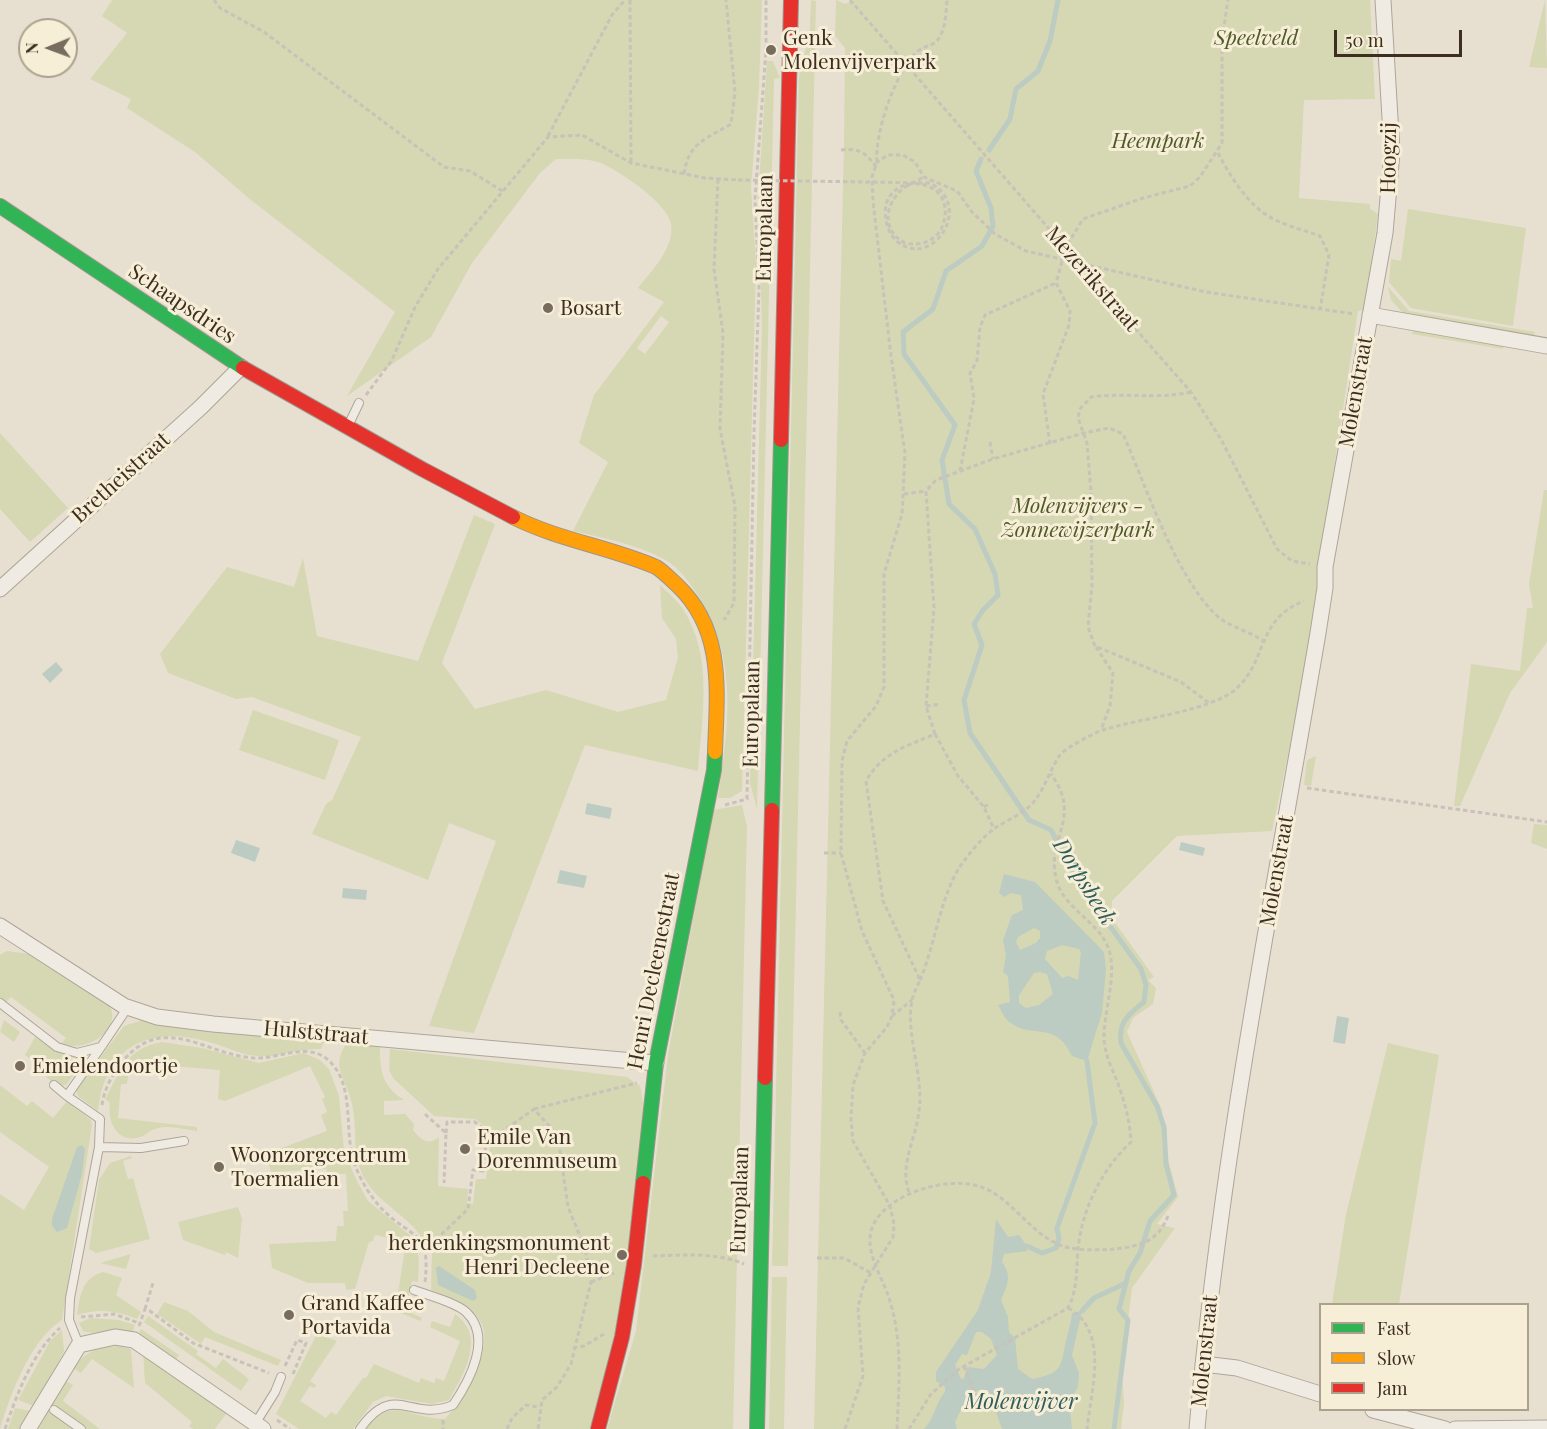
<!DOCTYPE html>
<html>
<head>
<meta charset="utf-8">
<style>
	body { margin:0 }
	#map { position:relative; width:1547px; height:1429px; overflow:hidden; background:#e7e0d1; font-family:"Playfair Display",serif }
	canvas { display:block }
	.legend { position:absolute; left:1319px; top:1303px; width:210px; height:108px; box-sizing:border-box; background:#f7eed8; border:2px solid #ada18e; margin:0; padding:8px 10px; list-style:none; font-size:18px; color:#3d2e20 }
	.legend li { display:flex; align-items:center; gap:12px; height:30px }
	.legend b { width:30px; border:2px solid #ada18e }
	.north { position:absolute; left:18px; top:18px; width:60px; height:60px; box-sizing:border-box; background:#f7eed8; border:2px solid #ada18e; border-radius:50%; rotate:269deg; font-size:16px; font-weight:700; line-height:24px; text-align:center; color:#3d2e20 }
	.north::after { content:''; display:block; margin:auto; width:21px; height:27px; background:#786c5e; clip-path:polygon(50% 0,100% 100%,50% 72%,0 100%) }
	.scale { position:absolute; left:1334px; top:30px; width:128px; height:27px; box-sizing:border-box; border:3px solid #3d2e20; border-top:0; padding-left:8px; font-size:18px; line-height:21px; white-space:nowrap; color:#3d2e20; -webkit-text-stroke:4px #f7eed8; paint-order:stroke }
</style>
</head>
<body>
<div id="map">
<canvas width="1547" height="1429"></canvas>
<ul class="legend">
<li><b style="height:8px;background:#30b455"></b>Fast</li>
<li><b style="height:8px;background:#ff9f0a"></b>Slow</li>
<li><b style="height:8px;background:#e5322d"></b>Jam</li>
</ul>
<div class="north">N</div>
<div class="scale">50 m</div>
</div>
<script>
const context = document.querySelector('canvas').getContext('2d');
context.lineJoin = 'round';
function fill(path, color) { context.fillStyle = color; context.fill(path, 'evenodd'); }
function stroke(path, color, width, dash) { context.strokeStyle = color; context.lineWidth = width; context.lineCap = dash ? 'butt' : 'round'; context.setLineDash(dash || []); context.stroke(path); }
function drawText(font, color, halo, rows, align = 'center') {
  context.font = font + ' "Playfair Display",serif'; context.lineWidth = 6; context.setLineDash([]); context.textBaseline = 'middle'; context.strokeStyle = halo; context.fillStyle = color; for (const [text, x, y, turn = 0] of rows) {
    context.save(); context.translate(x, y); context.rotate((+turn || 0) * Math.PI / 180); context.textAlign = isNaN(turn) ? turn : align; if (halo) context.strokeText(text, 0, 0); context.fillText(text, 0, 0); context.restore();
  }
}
fill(new Path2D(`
	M112,0h650l-3,86 -8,102 5,76 -14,527 -12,7h-12c10,-69 21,-136 -18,-199 -9,-15 -20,-31 -36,-40 -29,-15 -60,-21 -91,-28l35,-69 -29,-19 15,-48 70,-93 -26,-14c13,-17 37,-40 33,-64 -4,-22 -54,-55 -73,-62 -12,-4 -29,-3 -42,-3l-16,14 -68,90 -41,74 -84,59 48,-84 -144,-112 -56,-48 -68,-44 4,-9 -41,-20 37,-46 -25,-17zM661,316l8,6 -24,32 -8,-6z
	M811,0l5,1 -28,1259v6h-16l27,-1190 7,-29h3z
	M836,0l9,4 9,-4h516l5,99 -71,1 -5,98 71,6v5l8,5 -13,96 -7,1 -38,248v23l-24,135 -24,114 -95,5 -65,65 -1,16 43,60 -6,3 8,8 -3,16 -20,14 -6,14 35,78 3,38 13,49 -21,27 18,4 -43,60 -10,83 2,32 -3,26h-307l30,-1287 1,-94 -10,-12z
	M1545,0l2,68 -18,-1z
	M767,61h6l7,17 -6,1 -17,730 -7,-26 12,-457 -4,-127z
	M1408,209l118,19 -13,98 -102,-18 -22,-26 2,-23 10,2z
	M1388,287l21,24 126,21 -2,4 -130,-23 -12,-13z
	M1413,331l90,15v3l-91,-15z
	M0,433l68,75 -38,34 -30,-33z
	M1544,490h3v152l-37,51 -50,113h-6l17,-142 49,7 7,-63h6l-4,-24z
	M474,515l21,9 -53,139 33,46 71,-19 72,22 48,-12 12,-43 -2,-18 -14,-21 -2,-33c7,7 17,15 23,24 31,49 19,107 15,162l-113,-26 -111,288 -45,-7 67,-185 -47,-18 -21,57 -116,-46 14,-30 6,-4 29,-63 -109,-40 -16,2 -68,-26 -8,-19 67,-87 67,20 9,-29 14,78 101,25z
	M253,710l86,30 -14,40 -86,-30z
	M1316,756l-5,30 -7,-1 3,-25z
	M742,805l5,22 -14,602h-126l29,-98 32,-276 45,-245z
	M1534,824l13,1v24l-16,-6z
	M7,951l22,3 2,-2 77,52c17,22 -20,51 -46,39l4,-5 -55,-41 -5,5 -6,-4v-43z
	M4,1020l16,12 -6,10 -14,-10z
	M143,1020l182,19 -4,10c-23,-1 -43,9 -64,7 -16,-1 -32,-10 -48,-14 -60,-17 -104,4 -111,69l-20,-15 -2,-7 48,-63z
	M35,1037l35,22h15l-19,26h-6l-6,-5 -2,2 -6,-5 3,-3 -24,-19z
	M162,1042l40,6 57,15 45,-10 16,7 9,9 10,27 5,55 12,28 12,22 44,36c9,15 7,28 6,45l-6,-1 -7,29 17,8 -2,3 -22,-9 2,-18 -2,-1 8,-51 -31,-7 -2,6 -4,1 -14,47 -9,1 -1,-7h-37l-36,-15 -3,-24 67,-3 1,-15h7l-1,-15h5l-2,-37h-20l1,-5 -56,3 -5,-18 61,-23 -6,-16 6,-3 -5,-13 3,-2 -15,-31 -85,35 -7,-2 2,-29 -84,-7 -1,6h-6l-2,15h-6l-3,34 79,9v4c-11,-1 -28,-6 -39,-3 -7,1 -14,9 -21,10 -21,4 -30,-18 -27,-35l-5,-4c16,-29 22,-51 57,-57z
	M352,1043l28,3c0,26 2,40 24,54l-20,1v14l21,-1 9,10 -1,6c8,10 15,16 26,7l-1,49 30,3 -1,14 6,1 3,-25h10l4,-34 13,-7 -1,-7 -12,5 -1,-6 -14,-11 -41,-3 -41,-38 -4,-8 1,-21 237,28 13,9 4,21 -16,148 -19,114 -19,60h-224c26,-35 43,-10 79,-10 18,-18 54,-75 33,-101 -12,-15 -30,-20 -47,-28l1,-40 7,-7 -5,-6 -9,6c-13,-25 -40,-35 -57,-59 -19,-27 -9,-56 -17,-84 -6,-23 -20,-33 -5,-56z
	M1388,1043l51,12 -40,249h-67l14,-90z
	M0,1085l27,21 5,-5 21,17 14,-17 24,19 1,5 -30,195c-31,19 -52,75 -62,109v-235l24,16 25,-43 -49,-35z
	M131,1156l1,2 -9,3 5,18 5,-1 17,61 -54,14 -7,-4 10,-69 11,-17z
	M238,1207l4,12 -4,39 -12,-6 -1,3 -42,-15 -5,-18z
	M131,1254l-5,15 -26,-6z
	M103,1272l19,6 -6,17 25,17 -4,7c-21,-8 -37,-11 -60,-4 3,-20 5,-37 26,-43z
	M772,1277h15l-3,152h-15z
	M164,1302l24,9 26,21 67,28 -3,6 -73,-29 -4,7 -44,-30z
	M455,1314c32,23 9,59 -6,86l-17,4 -46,-8 -13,6 -20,27h-54l-23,-15 41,-80 20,7 -27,40 6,4 -2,3 -4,-2 -10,15 26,17 5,-6 5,3 27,-37h3l8,-14 45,19 2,-5 13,5 2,-5 8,3 16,-40 -30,-14 2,-6 18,6z
	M148,1316l50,35 -2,3 20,14 7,-9 26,20 -8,12 -97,-69z
	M90,1318l29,2 16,5 -3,8c-19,-5 -35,3 -49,-2l-4,-8z
	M141,1329l38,26 -4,6 -37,-26z
	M62,1330l2,22 -30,54 -16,-6 32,-59z
	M119,1346l12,3 3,39 -42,-29 -11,14 -8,-5c13,-17 26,-21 46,-22z
	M143,1350l85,61 -13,18h-22l-4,-3 3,-4 -47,-39z
	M66,1381l7,4 -10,16 37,28h-62z
	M15,1408l15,3 -10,18h-12z`), '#d6d7b3');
fill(new Path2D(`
	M56,662l7,8 -13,13 -8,-9z
	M587,803l25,5 -2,11 -25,-5z
	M236,840l24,8 -5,14 -24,-9z
	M1181,842l24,6 -2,8 -24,-6z
	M560,870l27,6 -3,12 -27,-5z
	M1004,874l31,8 69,70 2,17 -4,44 -15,48 -15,-5c-17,-37 -39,-15 -64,-35 -4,-4 -7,-11 -10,-16l12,-3 -2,-26 -5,-4 3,-17 -3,-15 9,-25 11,-5 -2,-15 -10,-2 -7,4 -5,-4zM1034,928l6,3v7l-4,5 -16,7 -4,-8 2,-5zM1062,945l17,4 2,3 -3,28 -10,-4 -6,2 -17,-19 2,-8zM1040,972l7,2 6,20 -14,11 -13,3 -7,-5v-8l15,-22z
	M343,888l24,2 -1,10 -24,-2z
	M1337,1016l12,2 -4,26 -12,-2z
	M82,1145l3,3 -3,26 -15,54 -10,4 -5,-6v-7l25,-72z
	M996,1219l12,18 11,-2 8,11v5l-23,3 -2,8c10,13 6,23 -1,38l7,17 1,15 6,6 3,31 14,10c31,-6 28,-11 34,-38 2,-9 5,-18 6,-28l10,-2 -10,44 7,18 -1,14 -9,14 3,28h-70l-13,-37 -7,-3 -14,6 -13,27 2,7h-33c11,-11 11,-26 21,-37v-5l-9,-6v-9l42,-62 13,-38zM976,1332h6l9,7 6,16 -13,14 -17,-2 -3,11 -3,1 -6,-14 7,-11 5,1z
	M439,1266l36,24 2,8 -4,3 -35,-16 -2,-17z`), '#bcccc2');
stroke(new Path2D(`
	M989,150l21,-31 6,-30 22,-18 12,-30 8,-41
	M981,159l-5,12 15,37 2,18 -11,20 -36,25 -13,38 -30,23 1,22 51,71 -13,35 7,44 26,25 20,45 3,21 -15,15 -9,14 8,21 -18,55 6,33 59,87 22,10 28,53 62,86 5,16 -2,17c-15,12 -26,20 -23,41l36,63 7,21 2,37 8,31 -24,26 -10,32 -11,18 -10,38 9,11 -14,109
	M1027,1246l15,7 14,-5 3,-10 -2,-10 38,-105 -8,-62
	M1082,1311l12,-13 32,-15`), '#bcccc2', 5);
const lane = new Path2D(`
	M348,426l11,-23
	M0,1003l57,44 20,6 24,-6 27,-40
	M54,1085l13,11
	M99,1147l42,1 43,-7
	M79,1345l-10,-25 1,-22 29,-151 1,-28 -33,-23 34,-49
	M54,1410l27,19
	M255,1424l20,-32 6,-15
	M360,1429c35,-49 50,-6 93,-24 17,-25 40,-68 13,-93 -9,-9 -39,-17 -52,-22`);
const street = new Path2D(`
	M1370,315l177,31
	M0,589l201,-182 40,-40
	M0,926l124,80 33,11 56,7 443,39
	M1203,1364l34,4 83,26
	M1373,1410l72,19
	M28,1429l51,-84 36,-8 19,3 129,89
	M1197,1429c23,-268 76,-531 121,-796l7,-45v-21l60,-334 7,-81 -9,-152
	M1455,1429l92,-1`);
const fast = new Path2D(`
	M0,206l243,162
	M772,810l9,-370
	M643,1183l13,-120 58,-293 1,-18
	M757,1429l8,-351`);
const slow = new Path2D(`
	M513,517c45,23 97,30 143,50 7,4 14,12 21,18 48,45 40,106 38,167`);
const jam = new Path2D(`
	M243,368l179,101 91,48
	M781,440l10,-440
	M765,1078l7,-268
	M598,1429l24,-92 12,-72 9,-82`);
stroke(lane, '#ada599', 10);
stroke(street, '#ada599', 17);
stroke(fast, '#9c958a', 16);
stroke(slow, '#9c958a', 16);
stroke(jam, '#9c958a', 16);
stroke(new Path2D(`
	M214,0l6,8 44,24 180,135 26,4 34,21
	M630,0l1,163
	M850,0l200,230 32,33 35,45 74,84 31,49 55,108 15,12 18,3
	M548,136l64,-121 13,-15
	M841,150c17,-2 25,2 35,17
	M1218,153c14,26 33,58 62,69 13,6 27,9 40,14l9,19 -9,55
	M877,162c-3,-27 19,-93 41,-111 9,-7 19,-4 24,-19 4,-9 4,-22 5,-32
	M684,174c4,-31 22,-35 47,-50l4,-32 -9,-92
	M718,179l-4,90 9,64 -3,96 15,77 -1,97 -10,17
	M905,187l19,-10
	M1191,392c-37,8 -64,0 -100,5l-11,12 -2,9 9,25 4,49 1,93 -4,42 7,19 86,36 28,21
	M366,395l26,-35 23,-53 23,-38 110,-132 34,-2 49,28 74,15 33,2
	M990,442l3,17
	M1050,444l-7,-50 26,-69 1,-14 -14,-28 10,-36 17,-28 60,-21 47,-12 10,-9 22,-34v-103l6,-40
	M960,471l14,-72 -4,-26 7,-12 3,-34 5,-12 71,-32
	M904,494l22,-3
	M1096,647l17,26 -3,33 -9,24
	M926,706l15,-2
	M935,734l23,42 26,31 10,22
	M1307,788l240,34
	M725,805l22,-6 7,-366 5,-145 -4,-89 11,-149v-50
	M984,807l6,-4
	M824,853h17
	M920,980c16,-37 21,-90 44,-119 8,-11 20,-25 31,-33 11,-7 25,-13 35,-22 14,-14 19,-35 30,-51 5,-7 34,-22 43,-25 33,-11 110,-19 134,-42 31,-29 19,-68 67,-87
	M840,1012l1,8 24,33
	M892,1016l20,-16
	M102,1105c2,-16 11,-32 21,-44 40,-49 84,-6 130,-3 24,2 54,-17 75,2 26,22 17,65 24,95 4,18 18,42 31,55 29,29 48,20 42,72
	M534,1109l103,-26
	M425,1114l21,19 -2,50
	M446,1133l1,-11h28l9,7 2,14 48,-34 17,19 8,16 9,63 17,41 6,34 -20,82 -14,23 -15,13 -4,29
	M909,1192c-10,-27 7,-53 10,-81 5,-35 -14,-79 -7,-110 1,-7 5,-14 8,-21l-37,-79 -17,-120c17,-29 39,-34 69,-47l-9,-28 8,-98 -8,-117 10,-11 57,-21 91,-26 25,-5 14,6c24,54 51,139 92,180 13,13 33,16 48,27
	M425,1250l43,-41 5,-39 10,1 3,-28
	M653,1256c30,-1 63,-4 91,8
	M817,1258h27l27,15
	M591,1282l23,-9
	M1068,1308c42,23 23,82 19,121
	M145,1309l8,-26
	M81,1317l33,-3 25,9
	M139,1326l6,-17 5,2 43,32 76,30
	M573,1348l11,-2 20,-12
	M285,1366l12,-26 9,3 -13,31
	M964,1366l12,30
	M277,1420l13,9
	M443,1420v9
	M5,1429c12,-35 27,-76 55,-101
	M507,1429l5,-11 14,-13 13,2
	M845,1429l18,-53 -5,-69 6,-23 29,-47 1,-13 -4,-18 -37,-65 -2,-22 2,-34 12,-32 22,-26 5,-11 2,-16 -32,-69 -21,-78 1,-92 5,-20 29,-35 8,-19v-113l18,-60 1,-19 2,-42 -14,-97 -18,-155 -1,-24 5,-15 11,-7h15l12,7 9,15 33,14 15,21 23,22 31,17 180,41 148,22
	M897,1429c2,-44 6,-88 -8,-131 -7,-22 -25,-46 -17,-70 13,-35 79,-54 112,-40 29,12 46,45 76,57 17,8 73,6 89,-5 10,-6 14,-13 19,-24
	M909,1429l22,-35 28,-25 109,-61c10,-19 8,-38 10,-59 4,-40 24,-80 53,-107 -1,-19 -5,-35 -11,-53 -6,-17 -16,-34 -16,-52 0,-27 13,-60 5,-87 -9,-29 -47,-41 -53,-72 -10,-40 27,-60 -5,-104`), '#c8c2b9', 3, [4.5, 3]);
stroke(lane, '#efebe3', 8);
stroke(street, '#efebe3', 15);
stroke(fast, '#30b455', 14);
stroke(slow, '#ff9f0a', 14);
stroke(jam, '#e5322d', 14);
stroke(new Path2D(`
	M738,180l192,3c44,22 4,85 -31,60 -7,-5 -12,-15 -13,-23 -9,-50 70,-47 58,1 -4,18 -21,26 -39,22 -25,-13 -20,-41 0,-56`), '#c8c2b9', 3, [4.5, 3]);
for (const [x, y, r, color] of [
	[771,50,6,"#786c5e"],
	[548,308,6,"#786c5e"],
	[20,1066,6,"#786c5e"],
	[465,1149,6,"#786c5e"],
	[219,1167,6,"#786c5e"],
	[622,1255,6,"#786c5e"],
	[289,1315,6,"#786c5e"]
]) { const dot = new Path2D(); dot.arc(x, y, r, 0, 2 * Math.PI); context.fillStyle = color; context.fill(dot); stroke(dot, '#f7eed8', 2); }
drawText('21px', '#3d2e20', '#f7eed8', [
	["Genk",783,38],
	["Molenvijverpark",783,62],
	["Bosart",560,308],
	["Emielendoortje",32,1066],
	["Emile Van",477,1137],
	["Dorenmuseum",477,1161],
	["Woonzorgcentrum",231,1155],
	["Toermalien",231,1179],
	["herdenkingsmonument",610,1243,"right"],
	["Henri Decleene",610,1267,"right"],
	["Grand Kaffee",301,1303],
	["Portavida",301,1327]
], 'left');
drawText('italic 21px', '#4d5a26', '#f7eed8', [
	["Speelveld",1256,38],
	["Heempark",1158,141],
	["Molenvijvers -",1078,506],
	["Zonnewijzerpark",1078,530]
]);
drawText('21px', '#3d2e20', '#f7eed8', [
	["Hoogzij",1389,158,-89],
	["Europalaan",765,228,-89],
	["Mezerikstraat",1092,279,49],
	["Schaapsdries",182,304,34],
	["Molenstraat",1356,392,-80],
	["Bretheistraat",121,478,-42],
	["Europalaan",752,714,-89],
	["Molenstraat",1277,871,-80],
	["Henri Decleenestraat",654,971,-79],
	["Hulststraat",316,1033,5],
	["Europalaan",740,1200,-88],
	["Molenstraat",1205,1351,-84]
]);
drawText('italic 22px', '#2f5d5a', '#f7eed8', [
	["Dorpsbeek",1084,882,58],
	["Molenvijver",1021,1402]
]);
</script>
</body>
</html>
